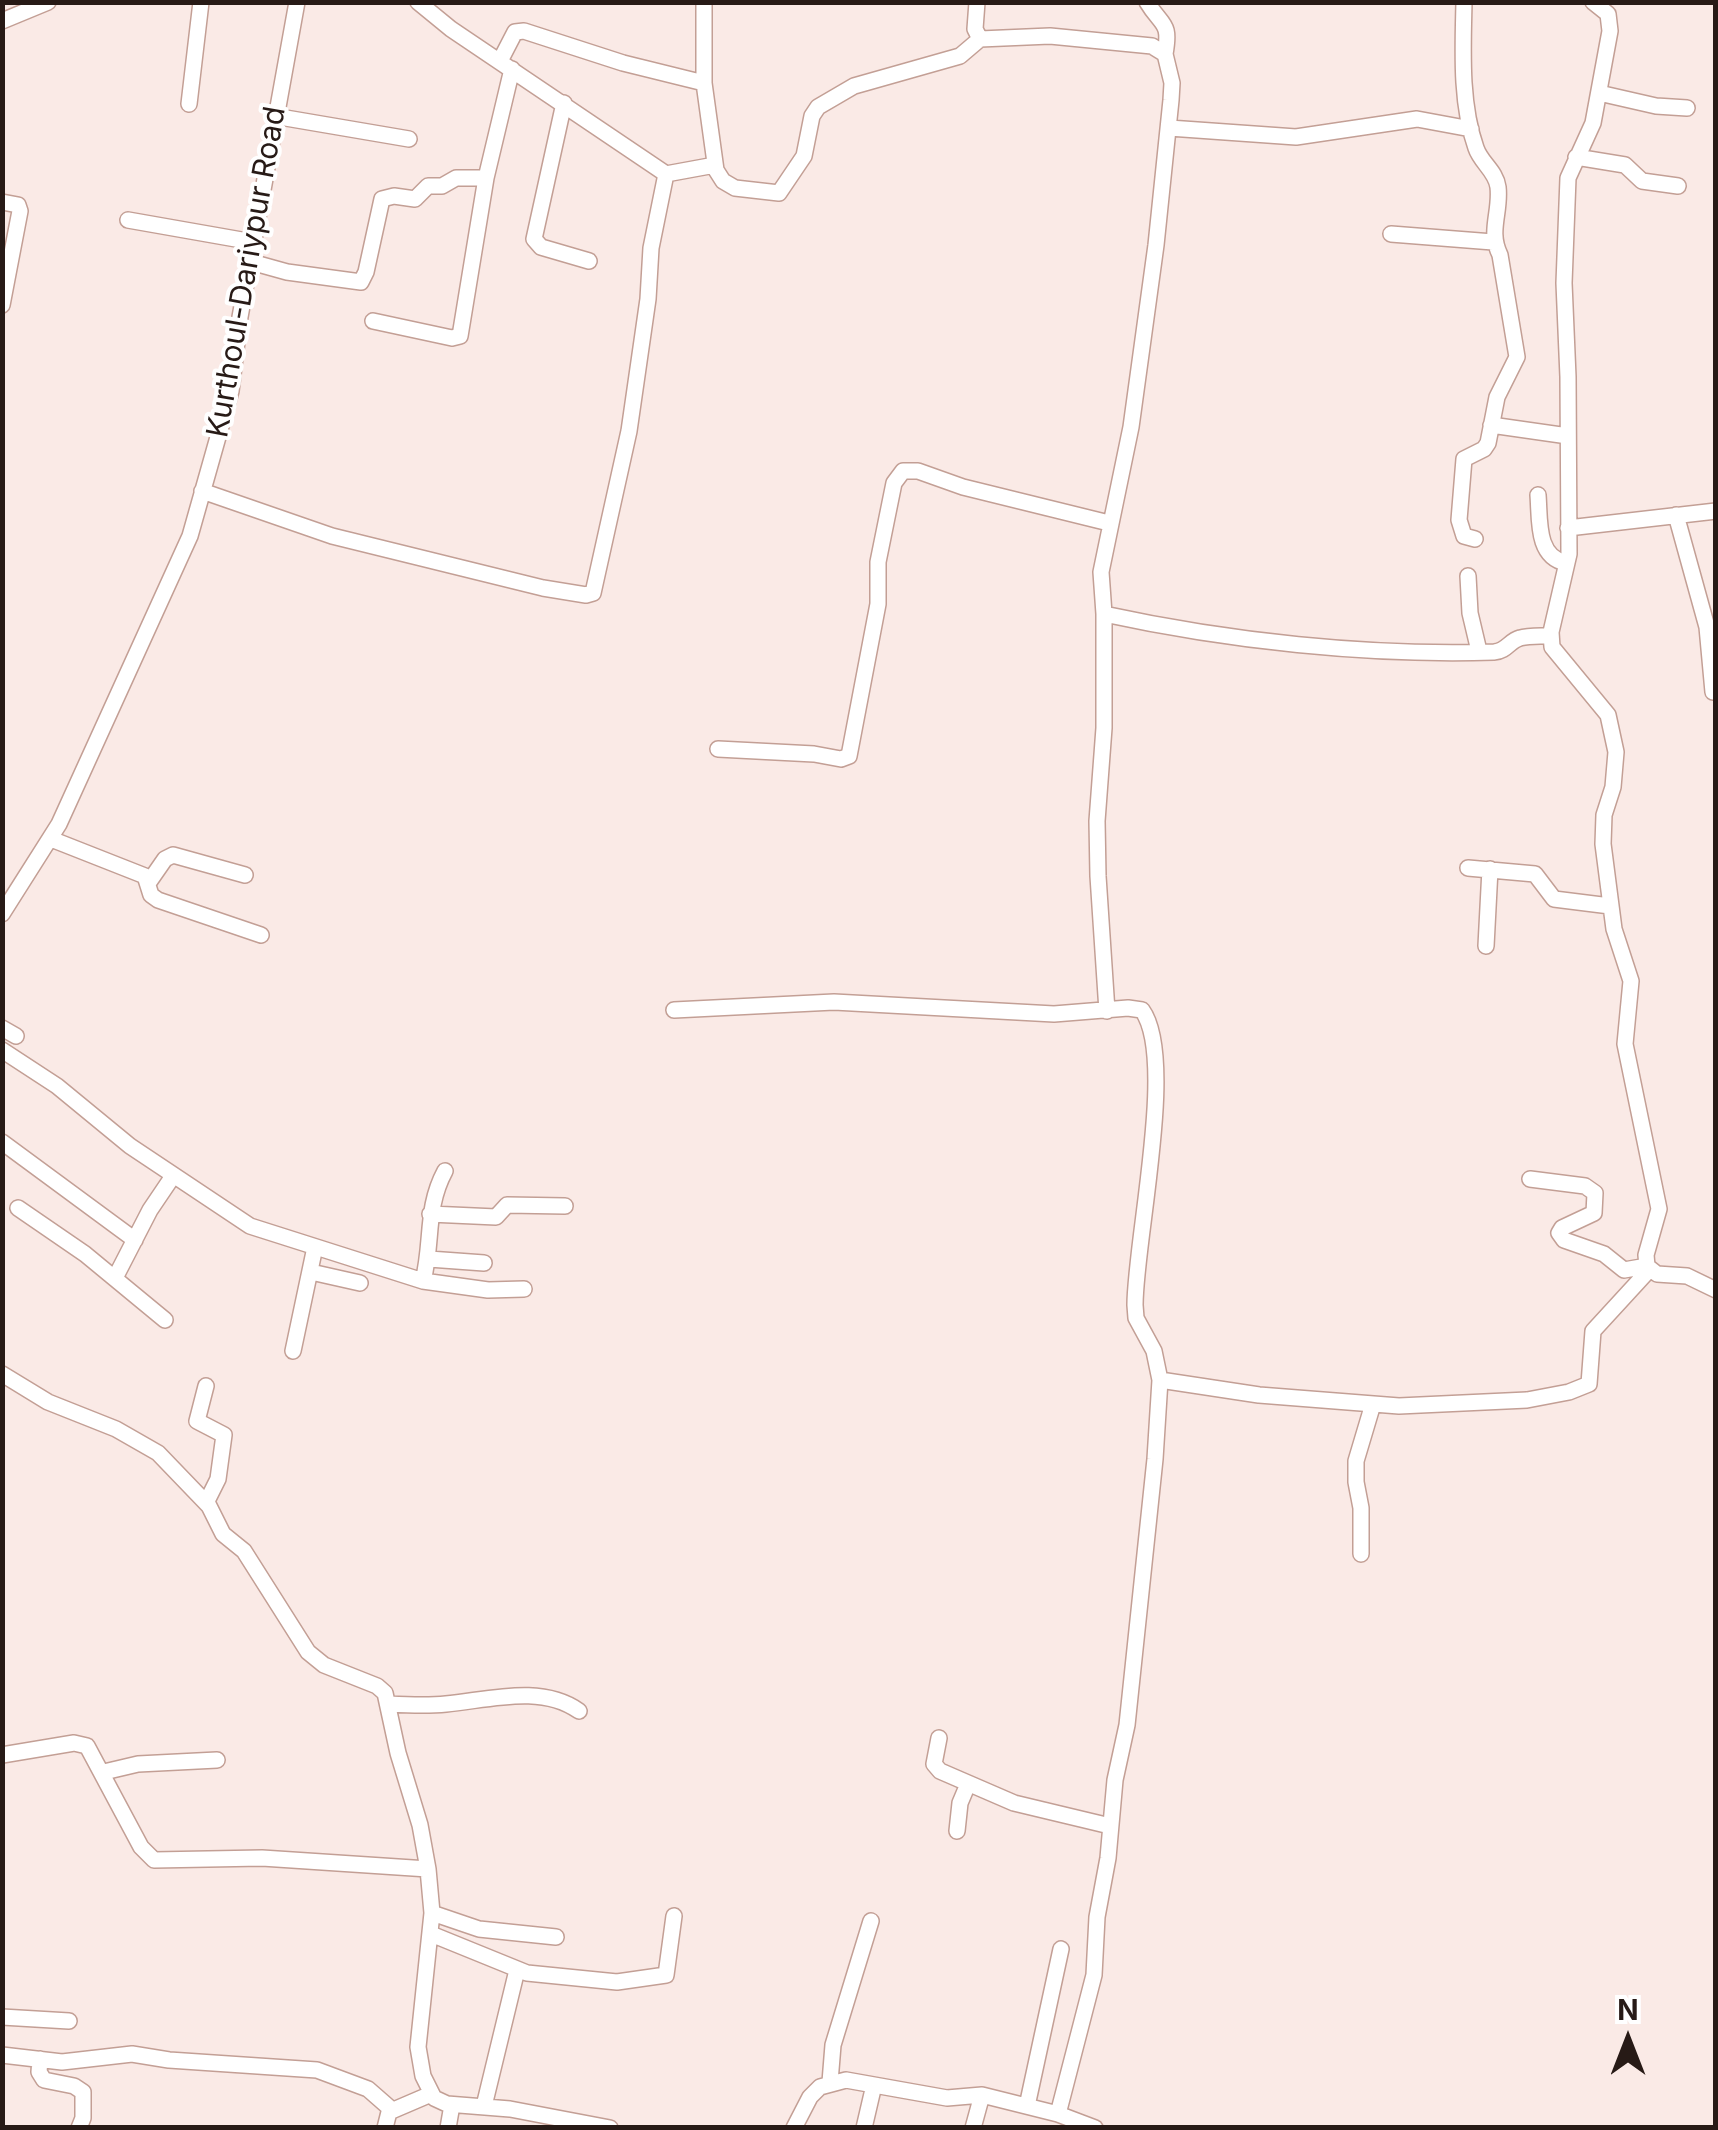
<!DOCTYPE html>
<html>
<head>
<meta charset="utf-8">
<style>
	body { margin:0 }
	#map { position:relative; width:1718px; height:2130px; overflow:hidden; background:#faeae6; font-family:Inter,sans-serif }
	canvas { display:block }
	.frame { position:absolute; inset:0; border:5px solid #271a16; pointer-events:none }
	.north { position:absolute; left:1578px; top:1990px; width:100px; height:100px; -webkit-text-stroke:8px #fff; paint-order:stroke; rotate:0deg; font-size:28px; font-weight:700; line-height:40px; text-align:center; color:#271a16 }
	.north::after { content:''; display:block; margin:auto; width:35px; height:45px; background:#271a16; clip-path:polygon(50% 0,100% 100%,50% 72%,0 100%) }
</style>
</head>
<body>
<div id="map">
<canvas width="1718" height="2130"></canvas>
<div class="frame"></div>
<div class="north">N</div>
</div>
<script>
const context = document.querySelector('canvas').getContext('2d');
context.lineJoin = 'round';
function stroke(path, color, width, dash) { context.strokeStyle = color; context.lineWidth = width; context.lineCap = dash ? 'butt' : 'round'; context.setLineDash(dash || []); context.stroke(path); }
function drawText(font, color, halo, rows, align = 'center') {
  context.font = font + ' Inter,sans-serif'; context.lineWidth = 8; context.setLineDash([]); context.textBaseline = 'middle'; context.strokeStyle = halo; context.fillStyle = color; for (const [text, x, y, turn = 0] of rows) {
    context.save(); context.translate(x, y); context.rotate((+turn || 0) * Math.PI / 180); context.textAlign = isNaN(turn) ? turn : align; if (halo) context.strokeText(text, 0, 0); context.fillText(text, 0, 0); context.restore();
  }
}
const minor = new Path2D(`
	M704,2v81l12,87 7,11 12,7 44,5 25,-37 8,-40 6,-9 36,-21 106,-30 20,-17
	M977,2l-2,27 5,10 70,-3 102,10 13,8 7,29 -1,17 -15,145 -25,182 -30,145 3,42v114l-7,93 1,55 9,135
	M1147,2c15,25 24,19 18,52
	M1464,2c-1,47 -4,101 12,146 5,15 20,23 22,39 3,25 -10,44 2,68l17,102 -20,40 -9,46 -4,6 -20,10 -5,61 5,16 11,3
	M1593,2l15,12 2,17 -17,92 -25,55 -4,105 4,94 1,177 -18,78 1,15 56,68 8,37 -3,35 -9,28 -1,29 11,85 17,52 -6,63 34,165 -13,46 1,11 10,8 30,2 29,14
	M2,21l46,-19
	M500,61l15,-29 9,-1 99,32 81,20
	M1599,93l57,13 31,2
	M564,103l-30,136 7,8 48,14
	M189,104l12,-102
	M274,116l135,23
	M1169,128l127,9 121,-18 54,10
	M1576,157l49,8 17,16 36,5
	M666,174l49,-9
	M2,202l16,3 2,6 -18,94
	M128,220l125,22
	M1391,234l102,8
	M251,262l36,10 74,10 5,-10 16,-73 12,-3 21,3 13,-13h14l14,-8h30
	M373,321l79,17 8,-2 26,-158 26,-109
	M1491,425l77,11
	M202,491l130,45 211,52 43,7 7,-2 36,-162 19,-132 3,-51 15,-74 -215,-145 -33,-27
	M1538,495c2,25 -2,62 28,68
	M1676,515l31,112 6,65
	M1568,528l148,-17
	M1468,576l2,37 9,38
	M1104,614c124,27 263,42 390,38 13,-1 15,-11 26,-14 9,-3 21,-2 31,-2
	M718,749l96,5 27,5 8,-3 29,-152v-42l16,-79 9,-12h15l45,16 146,36
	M51,839l94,37 6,19 7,5 103,35
	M1468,868l67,6 19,25 56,7
	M149,882l16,-23 8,-4 72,20
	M2,914l57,-90 131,-288 41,-145 9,-74 57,-315
	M1486,946l4,-77
	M674,1010l160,-8 220,12 74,-6 14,2c35,48 -7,230 -7,295l1,13 18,33 6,29 -5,79 -28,266 -12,55 -7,78 -11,59 -3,58 -36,139
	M2,1028l14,8
	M2,1050l55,36 73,60 120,80 173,55 65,9 36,-1
	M2,1142l133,98
	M1530,1179l55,7 10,7 -1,20 -32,15 -3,5 5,7 40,14 20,16 23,-4
	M18,1208l67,46 80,66
	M430,1214l66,3 11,-12 58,1
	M429,1259l55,4
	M311,1272l49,11
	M115,1278l35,-68 23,-34
	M423,1281c10,-39 2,-73 22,-110
	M293,1351l22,-104
	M2,1374l46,28 68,27 42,24 51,53 14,28 21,17 64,101 16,13 53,21 8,7 13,60 22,72 8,44 4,44 -14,134 5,29 11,22 13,6 63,5 100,19
	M1160,1380l99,15 140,11 128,-6 42,-8 20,-8 4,-53 56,-61
	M206,1386l-9,35 27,14 -6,44 -12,24
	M1361,1554v-46l-5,-26v-21l17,-57
	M389,1704c19,1 38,2 57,0 43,-4 95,-20 133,7
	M939,1738l-5,26 6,7 74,32 96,23
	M2,1755l72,-12 13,3 54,101 13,13 108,-2 166,11
	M104,1772l34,-8 79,-4
	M957,1831l3,-28 8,-19
	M432,1913l47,16 77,8
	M431,1934l96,39 90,9 49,-7 8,-59
	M2,2017l67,4
	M2,2055l60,7 70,-8 37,6 148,10 51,19 24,21
	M40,2059l-1,13 5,8 30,6 9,6v26l-4,10
	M830,2082l3,-37 38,-124
	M484,2106l33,-136
	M1027,2106l34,-157
	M385,2128l4,-16 42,-18
	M448,2128l4,-23
	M794,2128l16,-31 10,-10 26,-7 101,18 35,-3 76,19 37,14
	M864,2128l10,-43
	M973,2128l9,-33`);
stroke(minor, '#c39f95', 18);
stroke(minor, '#fff', 15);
drawText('30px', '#271a16', '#fff', [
	["Kurthoul-Dariypur Road",247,272,-80]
]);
</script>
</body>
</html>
